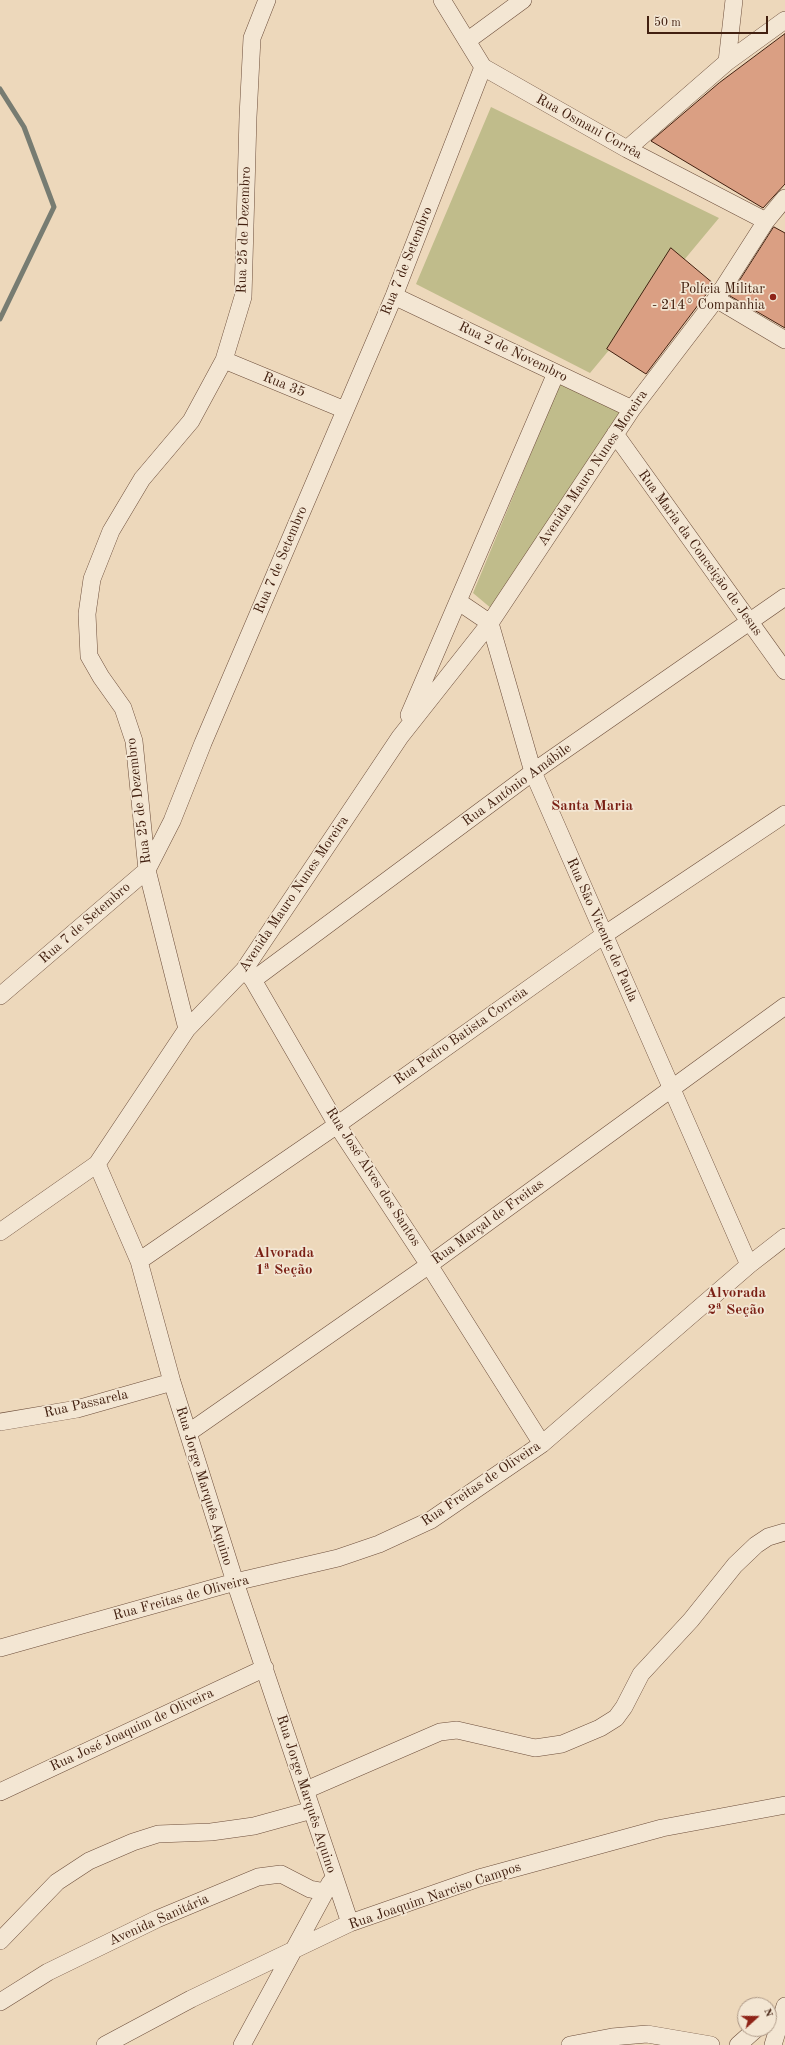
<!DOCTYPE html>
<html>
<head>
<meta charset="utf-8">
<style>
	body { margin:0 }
	#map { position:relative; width:785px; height:2045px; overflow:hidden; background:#edd8bb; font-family:"Old Standard TT",serif }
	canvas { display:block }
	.north { position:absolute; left:737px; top:1997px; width:40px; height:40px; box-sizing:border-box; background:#f3e6d3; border:1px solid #ac9785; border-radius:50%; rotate:69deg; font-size:11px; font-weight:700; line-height:16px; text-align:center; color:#422010 }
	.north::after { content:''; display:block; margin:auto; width:14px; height:18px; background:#8f2418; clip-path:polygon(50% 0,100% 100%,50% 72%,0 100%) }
	.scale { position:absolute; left:647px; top:16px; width:121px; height:18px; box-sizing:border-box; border:2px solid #422010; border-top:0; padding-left:5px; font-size:12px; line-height:14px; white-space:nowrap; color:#422010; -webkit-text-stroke:3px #f3e6d3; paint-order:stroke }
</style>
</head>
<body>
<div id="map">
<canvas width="785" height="2045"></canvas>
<div class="north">N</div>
<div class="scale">50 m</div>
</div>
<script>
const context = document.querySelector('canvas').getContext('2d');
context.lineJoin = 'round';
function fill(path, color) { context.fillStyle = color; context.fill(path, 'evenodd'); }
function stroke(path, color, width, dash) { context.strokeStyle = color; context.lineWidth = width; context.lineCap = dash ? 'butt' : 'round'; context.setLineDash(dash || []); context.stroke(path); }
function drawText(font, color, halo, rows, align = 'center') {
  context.font = font + ' "Old Standard TT",serif'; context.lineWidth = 3.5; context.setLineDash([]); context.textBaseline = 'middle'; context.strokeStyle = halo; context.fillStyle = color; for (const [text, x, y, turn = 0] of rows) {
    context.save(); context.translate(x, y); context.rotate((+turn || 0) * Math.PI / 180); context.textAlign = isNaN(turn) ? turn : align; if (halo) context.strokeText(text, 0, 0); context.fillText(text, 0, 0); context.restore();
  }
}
fill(new Path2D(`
	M491,107l228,111 -129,155 -174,-89z
	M561,381l62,30 -131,198 -19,-16z`), '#c0bc8b');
stroke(new Path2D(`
	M0,89l24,38 30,80 -54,112`), '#777c72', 5);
const building = new Path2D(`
	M785,34v150l-22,24 -112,-67 68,-58z
	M774,227l11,6v95l-55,-32z
	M671,248l43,36 -68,90 -39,-25z`);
fill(building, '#da9f83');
stroke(building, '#422010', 1);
const minor = new Path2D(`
	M442,0l41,67 144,82 139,72
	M467,41l56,-41
	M727,62l7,-62
	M627,149l100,-87 58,-42
	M394,296l238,113
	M716,299l69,41
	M224,360l121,50
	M615,434l170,237
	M459,602l31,21 43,149 216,493
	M409,715l147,-342
	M246,971l7,9 84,145 92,140 113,179
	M253,980l280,-208 252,-175
	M0,996l147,-126 25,-49 31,-78 191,-447 89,-229
	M187,1029l-40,-159 -13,-129 -11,-33 -22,-31 -12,-21 -2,-42 5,-35 19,-48 31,-52 49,-58 33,-61 19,-63 5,-180 4,-79 15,-38
	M97,1164l42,97 33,121 63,200 115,341
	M0,1232l97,-68 90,-135 57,-59 156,-233 90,-114 142,-214 84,-110 50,-78 19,-23
	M139,1261l198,-136 267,-190 181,-121
	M0,1422l77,-13 95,-27
	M188,1433l241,-168 356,-259
	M0,1648l235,-66 103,-24 41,-14 52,-24 111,-76 207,-179 36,-28
	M306,1790l134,-58 17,-2 78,18 27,-4 38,-16 16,-10 8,-11 17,-33 50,-54 44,-55 21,-20 12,-8 17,-5
	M0,1792l265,-124
	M0,1941l57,-59 32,-21 44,-19 25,-8 53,-2 43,-6 58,-16
	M0,2002l48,-30 109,-53 101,-42 23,-3 29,15 15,3
	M105,2045l86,-46 159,-76 129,-45 183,-50 123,-23
	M242,2045l88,-162
	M570,2045l42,-8 35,-3 64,11
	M738,2045l18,-16
	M773,2045l12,-39`);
stroke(minor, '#6d4e3b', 18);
stroke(minor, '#f3e6d3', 17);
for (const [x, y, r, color] of [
	[773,297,4,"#8f2418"]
]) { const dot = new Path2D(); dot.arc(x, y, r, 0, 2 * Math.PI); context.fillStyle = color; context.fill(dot); stroke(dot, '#f3e6d3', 1.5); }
drawText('14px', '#422010', '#f3e6d3', [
	["Rua Osmani Corrêa",589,127,29],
	["Rua 25 de Dezembro",244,230,-88],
	["Rua 7 de Setembro",407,261,-68],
	["Rua 2 de Novembro",513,352,26],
	["Rua 35",284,385,22],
	["Avenida Mauro Nunes Moreira",593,468,-56],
	["Rua Maria da Conceição de Jesus",700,553,54],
	["Rua 7 de Setembro",281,560,-67],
	["Rua Antônio Amábile",517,785,-36],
	["Rua 25 de Dezembro",139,801,-97],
	["Avenida Mauro Nunes Moreira",294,894,-56],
	["Rua 7 de Setembro",85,923,-41],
	["Rua São Vicente de Paula",602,930,66],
	["Rua Pedro Batista Correia",461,1036,-35],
	["Rua José Alves dos Santos",373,1177,57],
	["Rua Marçal de Freitas",488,1222,-36],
	["Rua Passarela",86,1404,-13],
	["Rua Freitas de Oliveira",481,1484,-34],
	["Rua Jorge Marquês Aquino",204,1486,73],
	["Rua Freitas de Oliveira",181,1598,-15],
	["Rua José Joaquim de Oliveira",132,1730,-25],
	["Rua Jorge Marquês Aquino",306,1794,72],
	["Rua Joaquim Narciso Campos",435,1896,-19],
	["Avenida Sanitária",159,1920,-24]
]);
drawText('14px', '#422010', '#f3e6d3', [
	["Polícia Militar",765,289],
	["- 214° Companhia",765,305]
], 'right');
drawText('bold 15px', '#7a1f14', '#f3e6d3', [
	["Santa Maria",592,806],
	["Alvorada",284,1253],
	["1ª Seção",284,1270],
	["Alvorada",736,1293],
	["2ª Seção",736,1310]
]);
</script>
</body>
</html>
